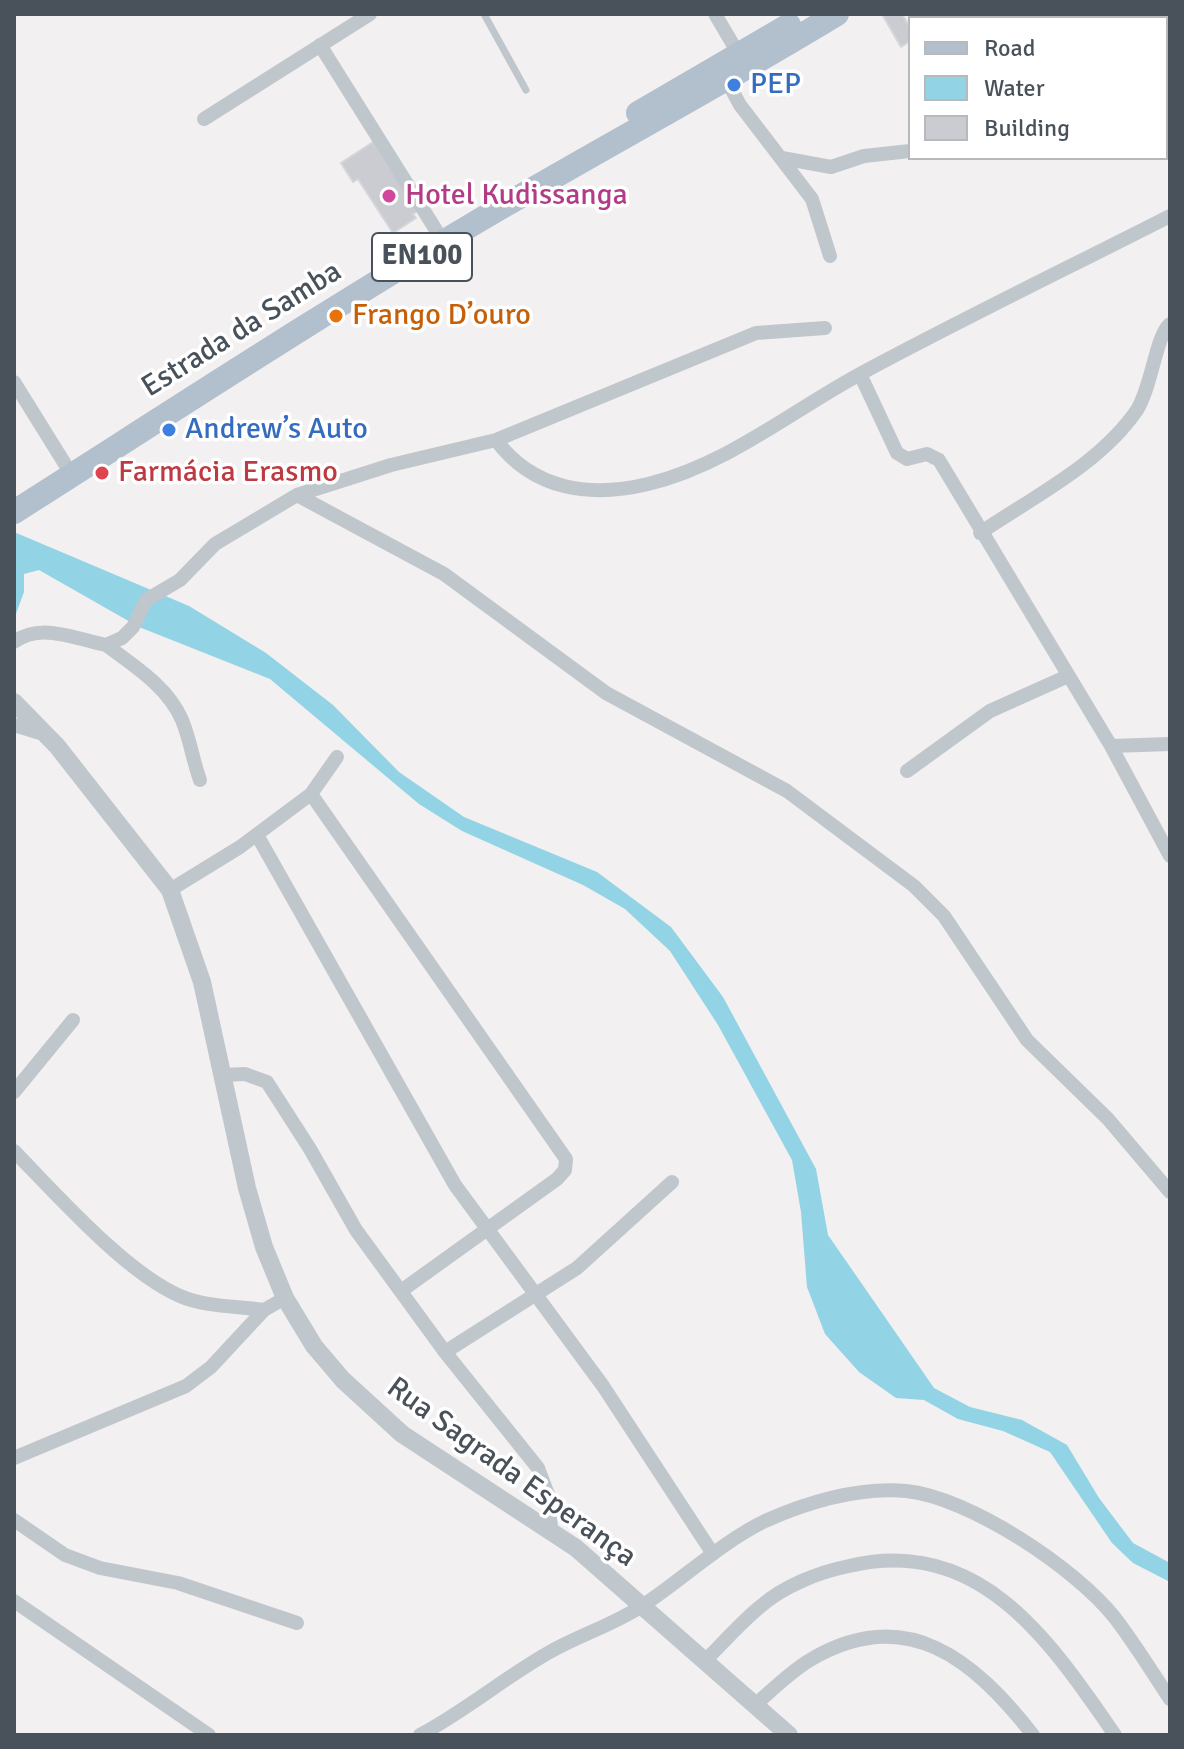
<!DOCTYPE html>
<html>
<head>
<meta charset="utf-8">
<style>
	body { margin:0 }
	#map { position:relative; width:1184px; height:1749px; overflow:hidden; background:#f2f0f0; font-family:Signika,sans-serif }
	canvas { display:block }
	.frame { position:absolute; inset:0; border:16px solid #49525b; pointer-events:none }
	.legend { position:absolute; left:908px; top:16px; width:260px; height:144px; box-sizing:border-box; background:#fff; border:2px solid #b6babd; margin:0; padding:10px 14px; list-style:none; font-size:24px; color:#49525b }
	.legend li { display:flex; align-items:center; gap:16px; height:40px }
	.legend b { width:40px; border:2px solid #b6babd }
</style>
</head>
<body>
<div id="map">
<canvas width="1184" height="1749"></canvas>
<div class="frame"></div>
<ul class="legend">
<li><b style="height:10px;background:#b2bfcc"></b>Road</li>
<li><b style="height:22px;background:#92d3e5"></b>Water</li>
<li><b style="height:22px;background:#caccd2"></b>Building</li>
</ul>
</div>
<script>
const context = document.querySelector('canvas').getContext('2d');
context.lineJoin = 'round';
function fill(path, color) { context.fillStyle = color; context.fill(path, 'evenodd'); }
function stroke(path, color, width, dash) { context.strokeStyle = color; context.lineWidth = width; context.lineCap = dash ? 'butt' : 'round'; context.setLineDash(dash || []); context.stroke(path); }
function drawText(font, color, halo, rows, align = 'center') {
  context.font = font + ' Signika,sans-serif'; context.lineWidth = 7; context.setLineDash([]); context.textBaseline = 'middle'; context.strokeStyle = halo; context.fillStyle = color; for (const [text, x, y, turn = 0] of rows) {
    context.save(); context.translate(x, y); context.rotate((+turn || 0) * Math.PI / 180); context.textAlign = isNaN(turn) ? turn : align; if (halo) context.strokeText(text, 0, 0); context.fillText(text, 0, 0); context.restore();
  }
}
fill(new Path2D(`
	M14,532l175,74 77,47 67,52 66,67 65,45 133,55 74,55 52,70 93,172 12,66 106,153 36,19 52,13 45,25 32,53 34,45 37,20v19l-37,-19 -21,-20 -62,-91 -47,-21 -45,-12 -34,-19 -28,-2 -37,-26 -34,-38 -18,-47 -6,-75 -9,-52 -74,-135 -48,-74 -45,-42 -42,-24 -121,-54 -43,-27 -149,-125 -131,-52 -100,-57 -15,4v18l-10,27z`), '#92d3e5');
const building = new Path2D(`
	M882,14h20l8,14v13l-9,6z
	M373,142l45,69 -5,3 3,4 -23,15 -35,-54 -5,3 -12,-19z`);
fill(building, '#caccd2');
stroke(building, '#d4d6da', 2);
stroke(new Path2D(`
	M484,14l42,76`), '#bfc7cd', 7);
stroke(new Path2D(`
	M715,14l23,39
	M1170,39v1
	M320,45l116,185
	M727,81l13,24 72,94 18,57
	M204,119l166,-105
	M782,158l49,9 33,-11 46,-5
	M860,374l37,79 10,6 20,-5 12,6 172,286 59,110
	M14,382l51,82
	M496,440c37,50 94,58 152,44 79,-19 145,-74 214,-111 102,-55 206,-105 308,-157
	M297,495l147,79 162,119 181,98 127,95 30,30 83,124 81,79 62,73
	M980,533c53,-36 120,-69 157,-123 15,-24 19,-75 33,-86
	M14,642c27,-20 62,-3 92,3l16,-7 11,-11 13,-27 34,-20 35,-36 82,-49 94,-30 105,-25 260,-107 69,-5
	M106,645c28,21 62,42 76,75 8,19 11,41 18,60
	M14,725l26,8
	M1111,746l59,-2
	M907,771l83,-60 78,-35
	M311,794l255,365 -1,11 -8,9 -156,112
	M257,835l198,350 148,201 110,168
	M170,890l70,-43 71,-53 26,-37
	M224,1075l21,-1 22,8 43,67 46,81 89,122 93,116 11,29 2,33
	M14,1092l59,-72
	M14,1151c42,43 112,122 166,145 25,11 58,10 84,14
	M445,1352l132,-84 95,-86
	M14,1458l172,-72 25,-19 53,-57 21,-12
	M14,1520l51,35 35,13 78,15 119,40
	M14,1601l195,134
	M704,1662c19,-19 37,-40 57,-56 23,-20 58,-34 88,-40 131,-31 201,75 266,169
	M754,1706c18,-16 36,-34 56,-46 97,-58 165,1 223,75
	M420,1735c45,-24 84,-57 128,-82 31,-18 68,-29 97,-49 40,-27 77,-62 120,-83 43,-19 94,-34 141,-30 63,6 171,78 209,127 20,26 37,54 55,81`), '#bfc7cd', 14);
stroke(new Path2D(`
	M14,702l43,44 113,144 32,92 45,206 17,59 21,51 29,48 29,34 59,54 174,114 213,187`), '#bfc7cd', 18);
stroke(new Path2D(`
	M638,113l151,-88
	M14,512c162,-103 322,-208 488,-305 111,-65 225,-126 335,-193`), '#b2bfcc', 24);
for (const [x, y, r, color] of [
	[734,85,8,"#3f7fe0"],
	[389,196,8,"#d1479c"],
	[336,316,8,"#e8710a"],
	[169,430,8,"#3f7fe0"],
	[102,473,8,"#e0444e"]
]) { const dot = new Path2D(); dot.arc(x, y, r, 0, 2 * Math.PI); context.fillStyle = color; context.fill(dot); stroke(dot, '#fff', 3); }
for (const [x, y, w] of [
	[422,257,100]
]) { const box = new Path2D(); box.roundRect(x - w / 2, y - 24, w, 48, 6); context.fillStyle = '#fff'; context.fill(box); stroke(box, '#49525b', 2); }
drawText('bold 28px', '#49525b', null, [
	["EN100",422,257]
]);
drawText('30px', '#366cbe', '#fff', [
	["PEP",750,85],
	["Andrew’s Auto",185,430]
], 'left');
drawText('30px', '#b23c85', '#fff', [
	["Hotel Kudissanga",405,196]
], 'left');
drawText('30px', '#c56008', '#fff', [
	["Frango D’ouro",352,316]
], 'left');
drawText('30px', '#49525b', '#fff', [
	["Estrada da Samba",242,330,-32],
	["Rua Sagrada Esperança",511,1473,36]
]);
drawText('30px', '#be3a42', '#fff', [
	["Farmácia Erasmo",118,473]
], 'left');
</script>
</body>
</html>
